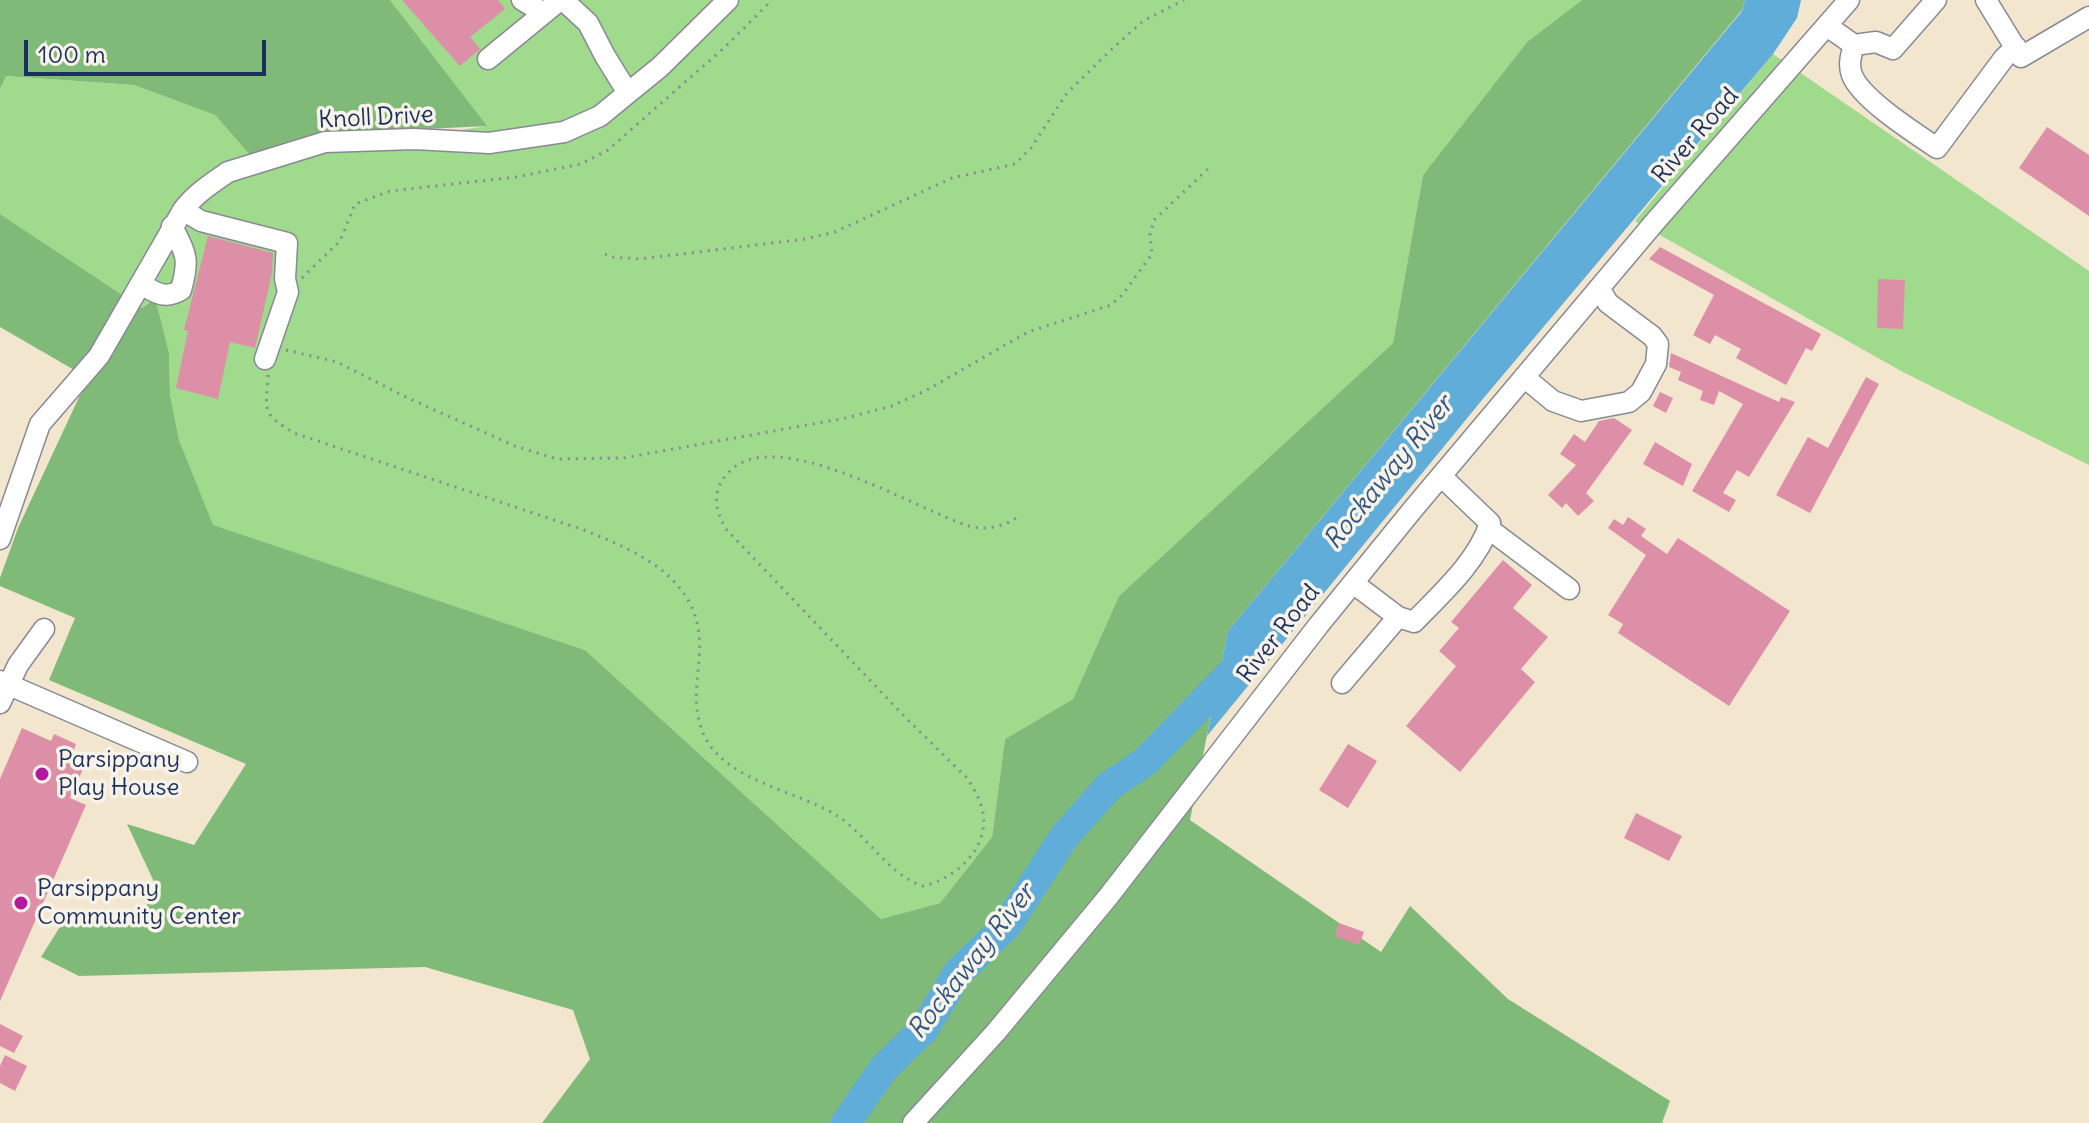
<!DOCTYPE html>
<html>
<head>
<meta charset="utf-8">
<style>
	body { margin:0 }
	#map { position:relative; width:2089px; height:1123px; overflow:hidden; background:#f3e6cf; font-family:Delius,sans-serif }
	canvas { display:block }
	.scale { position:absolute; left:24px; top:40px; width:242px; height:36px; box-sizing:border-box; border:4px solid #1b2f5e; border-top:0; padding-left:10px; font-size:24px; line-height:28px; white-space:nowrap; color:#1b2f5e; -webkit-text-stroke:6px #f7f3e8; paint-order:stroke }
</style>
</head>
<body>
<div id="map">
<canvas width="2089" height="1123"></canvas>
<div class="scale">100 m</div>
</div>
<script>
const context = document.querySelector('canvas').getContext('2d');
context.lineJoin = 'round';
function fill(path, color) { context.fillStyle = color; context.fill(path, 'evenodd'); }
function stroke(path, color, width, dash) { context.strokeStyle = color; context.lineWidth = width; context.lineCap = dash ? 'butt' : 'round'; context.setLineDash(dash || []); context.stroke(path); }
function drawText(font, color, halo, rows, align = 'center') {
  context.font = font + ' Delius,sans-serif'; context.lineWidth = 7; context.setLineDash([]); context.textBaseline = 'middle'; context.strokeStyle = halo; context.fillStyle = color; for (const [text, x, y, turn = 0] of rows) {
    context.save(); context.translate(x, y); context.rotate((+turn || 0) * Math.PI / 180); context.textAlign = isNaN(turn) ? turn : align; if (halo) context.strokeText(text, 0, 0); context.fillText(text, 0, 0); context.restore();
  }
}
fill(new Path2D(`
	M390,0h1192l-55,42 -104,133 -30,168 -274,253 -46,103 -68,40 -13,98 -52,66 -59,16 -296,-269 -373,-125 -33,-85 -9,-46 -1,-41 -15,-55 -12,10 -142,-94v-125l6,-13 128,9 81,30 42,48 229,-37z
	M1773,54l316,217v194l-188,-94 -266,-150z`), '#a0da8d');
fill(new Path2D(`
	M0,0h390l97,126 -164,8 -66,29 -42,-48 -81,-30 -128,-9 -6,13z
	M1582,0h163l-3,10 -514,621 -38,189 191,132 29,-46 98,93 162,102 -8,22h-1120l48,-64 -17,-49 -148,-43 -346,9 -38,-19 29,-46h74l12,-25 -29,-62 67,21 52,-81 -197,-84 26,-62 -75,-32v-8l18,-50 70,-150 -88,-51v-113l142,94 13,-10 14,55 1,41 9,46 34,85 372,125 296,269 59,-16 52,-66 13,-98 68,-40 46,-103 274,-253 30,-168 104,-133z`), '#80ba78');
fill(new Path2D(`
	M1745,0h56l-4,18 -24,36 -291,346 -275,336 21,-105 514,-620z`), '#60add9');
stroke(new Path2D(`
	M846,1123l37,-54 41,-40 34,-56 49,-48 57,-88 45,-51 36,-24 100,-103`), '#60add9', 30);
fill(new Path2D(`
	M402,0h96l7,9 -35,28 10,12 -20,17z
	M2047,127l42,28v61l-70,-48z
	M208,236l65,17 -1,20 -17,75 -25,-6 -12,57 -42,-11 12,-57 -4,-1z
	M1660,247l161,87 -9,17 -6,-3 -20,37 -50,-27 5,-9 -26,-14 -5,9 -17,-9 21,-40 -65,-36z
	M1878,279l27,1 -2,49 -26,-1z
	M1671,353l108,49 2,-5 14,5 -46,75 -12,-7 -14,23 13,7 -7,12 -37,-21 51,-87 -24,-13 -5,14 -14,-5 3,-9 -25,-11 3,-8 -12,-5z
	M1866,377l13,7 -69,129 -34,-18 32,-58 20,11z
	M1660,392l13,6 -7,15 -13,-7z
	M1614,418l18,12 -46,63 8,8 -16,15 -12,-13 -4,5 -14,-13 28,-30 -16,-11 14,-20 11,8 14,-21z
	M1655,442l37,22 -9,22 -40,-22z
	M1628,517l18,12 -5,7 26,18 11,-16 112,73 -61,95 -111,-73 5,-9 -15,-9 38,-60 -38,-27 6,-9 9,6z
	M1503,560l29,25 -19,23 35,29 -27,32 14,13 -75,90 -54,-46 50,-60 -17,-15 20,-23 -8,-6z
	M22,728l29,13 3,-7 22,10 -3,8 15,6 -18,40 16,7 -86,196v-222z
	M1348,744l29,17 -29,47 -29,-18z
	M1636,813l46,23 -13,25 -45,-23z
	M1339,923l25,9 -5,13 -24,-9z
	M0,1024l23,12 -9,17 -14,-7z
	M5,1055l22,11 -12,25 -15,-8v-17z`), '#de8fa8');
const minor = new Path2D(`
	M522,0l22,13
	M563,0l25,23 17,33 23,37
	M1986,0l35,57 68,-40
	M1827,26l27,19 22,-3 17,7 43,-49
	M1854,45c-3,10 -6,20 -2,30 9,24 63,58 85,73l67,-90 12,-11
	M488,59l72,-59
	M183,210l18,11 86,22 -2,36 3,13 -23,67
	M142,284c14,10 24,15 39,6 9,-33 5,-35 -9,-64
	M1524,377l29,24 28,10 48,-9 12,-10 15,-28 2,-20 -6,-8 -44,-33 -9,-15
	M1489,529l80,60
	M0,539l40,-115 59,-68 84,-146c12,-16 29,-27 45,-38l97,-30 89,-3 75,4 75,-11 36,-16 28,-23 32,-26 68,-67
	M1353,583l45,34 16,5c28,-29 64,-61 76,-99l-49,-47
	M0,681l187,81
	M1342,683l56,-66
	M0,703l18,-38 26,-36
	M913,1123l83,-91 112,-135 210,-271 96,-118 240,-285 195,-223`);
stroke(minor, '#878a96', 23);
stroke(new Path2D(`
	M605,254l6,3 29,2 165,-20 30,-7 117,-54 63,-14 16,-16 36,-55 46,-45 30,-27 41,-21
	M302,278l38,-37 15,-37 35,-13 126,-14 65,-13 27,-14 116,-102 48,-48
	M286,350l51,12 73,37 105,47 42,13 66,-1 223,-40 46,-12 33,-15 103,-59 83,-27 12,-11 29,-40 -2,-19 4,-15 55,-52
	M268,375c-2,37 -7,38 26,58l290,97c60,24 123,52 115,129 -2,26 -7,52 6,78 22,45 95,54 134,80 29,20 50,58 84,69 32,-7 66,-37 60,-73 -2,-13 -9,-24 -16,-35l-61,-60 -181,-190c-10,-21 -14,-37 4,-56 46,-50 188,38 240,54 15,5 41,0 51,-12`), '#878a96', 3, [2, 6]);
stroke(minor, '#fff', 20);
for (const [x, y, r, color] of [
	[42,774,8,"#b5179e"],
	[21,903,8,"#b5179e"]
]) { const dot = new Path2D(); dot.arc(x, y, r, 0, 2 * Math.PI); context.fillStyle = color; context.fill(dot); stroke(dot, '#f7f3e8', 3); }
drawText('24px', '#1b2f5e', '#f7f3e8', [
	["Knoll Drive",376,118,-3],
	["River Road",1696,136,-49],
	["River Road",1279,634,-52]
]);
drawText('24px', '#1b2f5e', '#f7f3e8', [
	["Parsippany",58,760],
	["Play House",58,788],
	["Parsippany",37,889],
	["Community Center",37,917]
], 'left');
drawText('italic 26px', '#305583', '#f7f3e8', [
	["Rockaway River",1389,473,-51],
	["Rockaway River",972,962,-52]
]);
</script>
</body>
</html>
